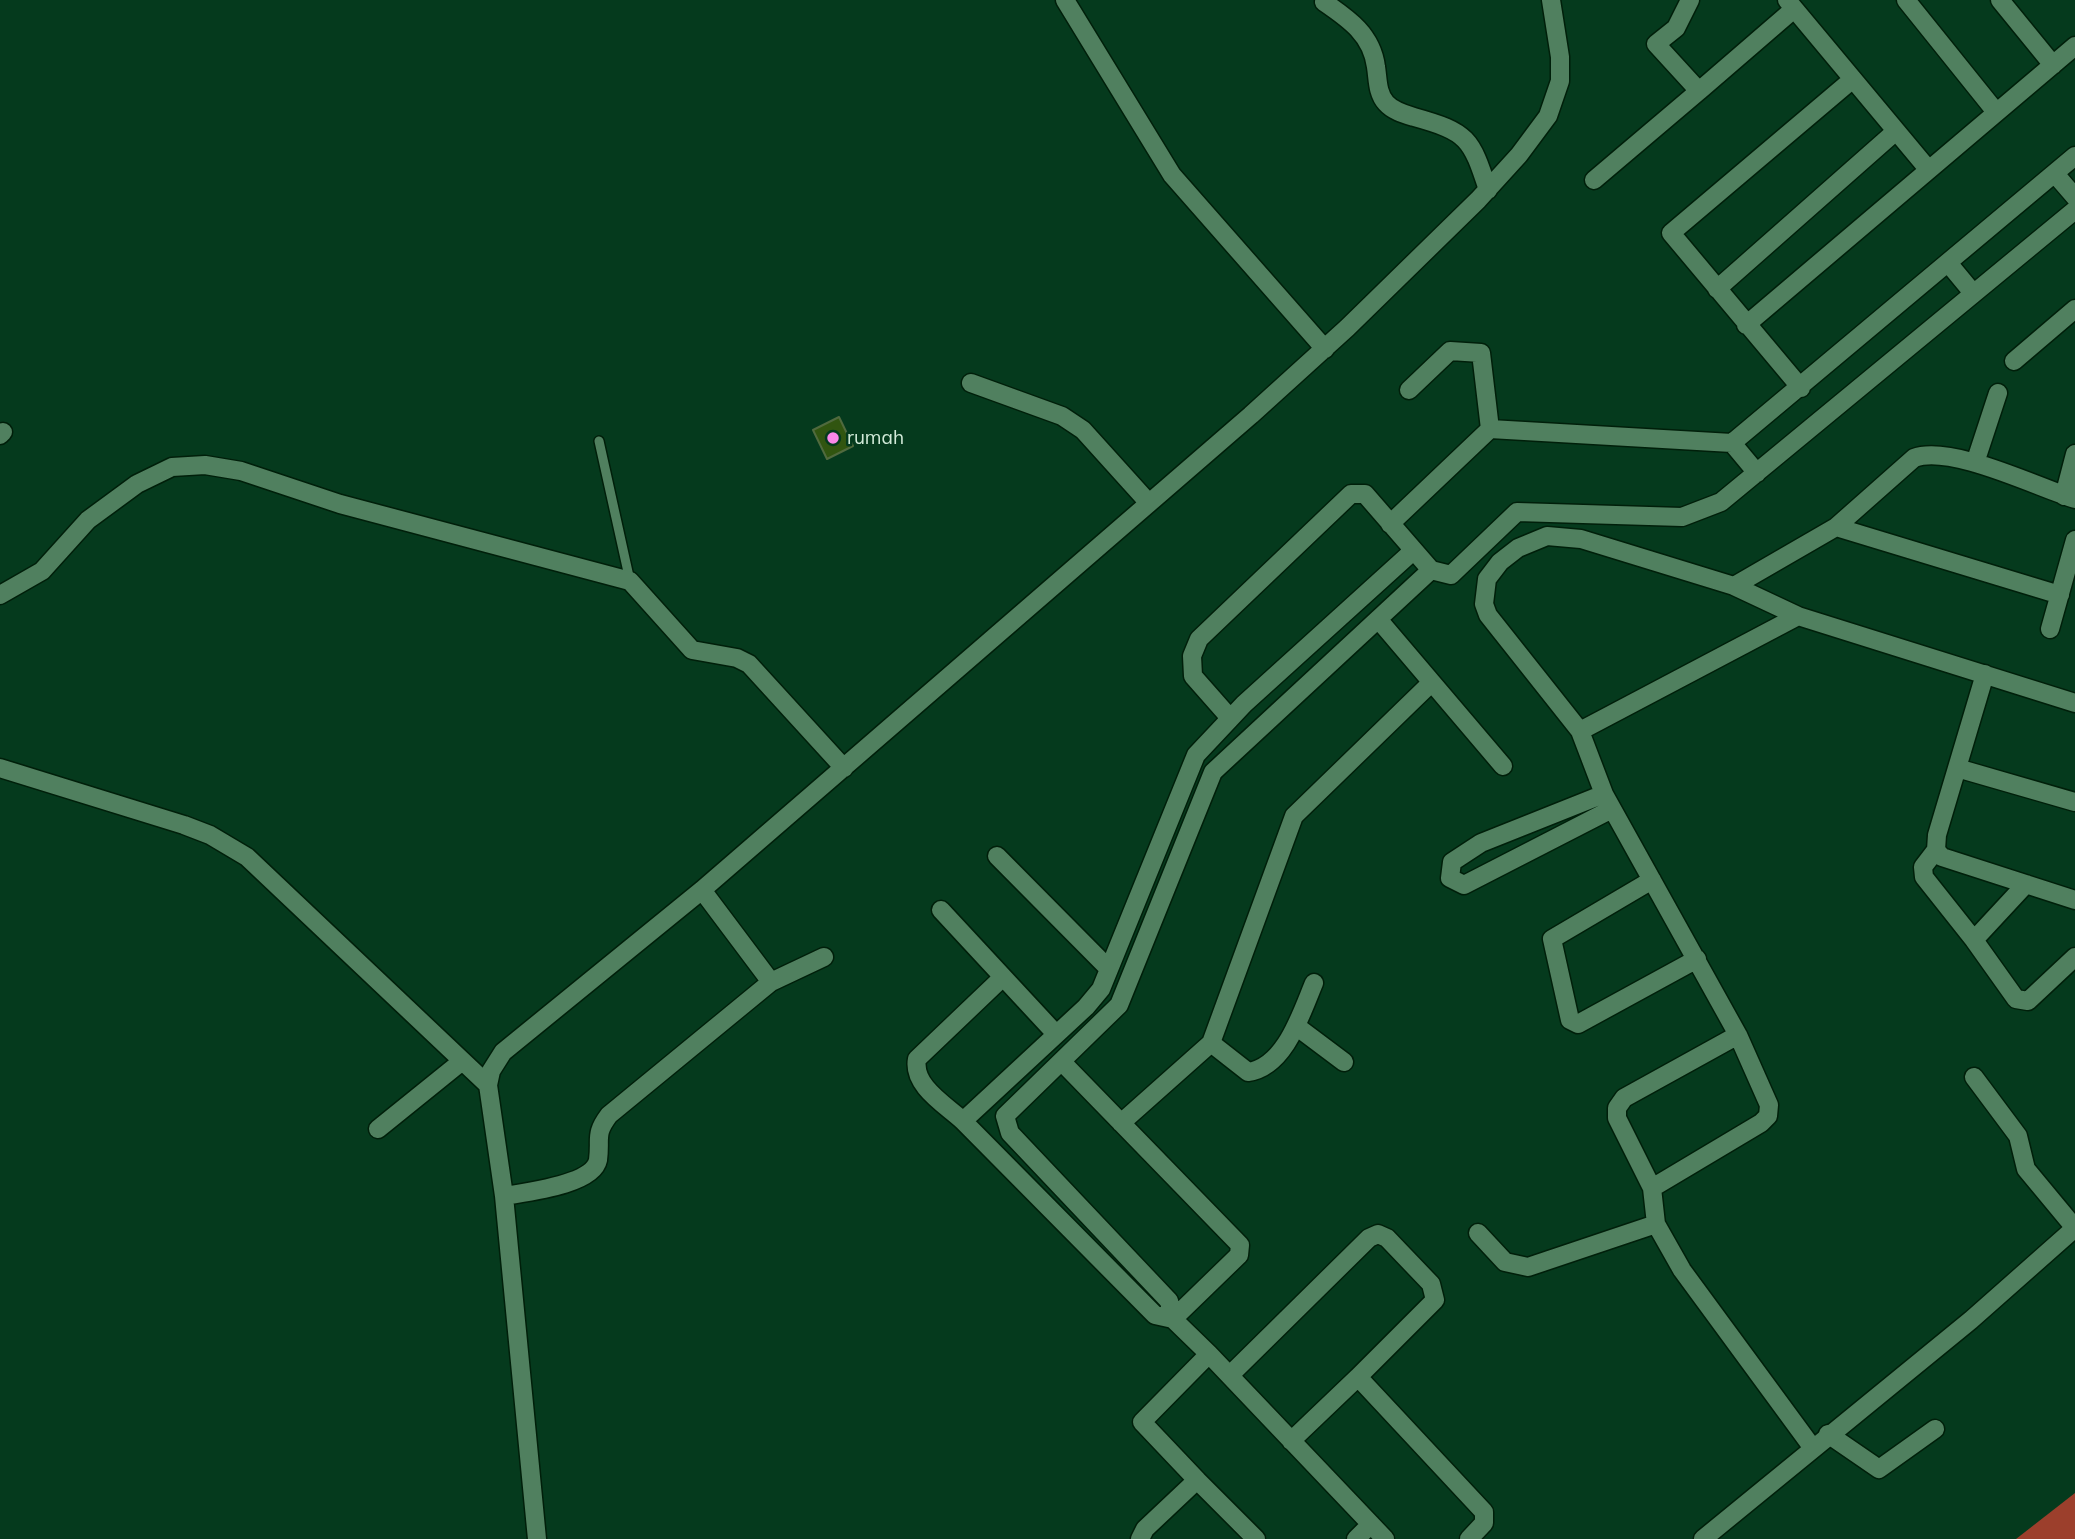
<!DOCTYPE html>
<html>
<head>
<meta charset="utf-8">
<style>
	body { margin:0 }
	canvas { display:block; background:#053a1d }
</style>
</head>
<body>
<canvas width="2075" height="1539"></canvas>
<script>
const context = document.querySelector('canvas').getContext('2d');
context.lineJoin = 'round';
function fill(path, color) { context.fillStyle = color; context.fill(path, 'evenodd'); }
function stroke(path, color, width, dash) { context.strokeStyle = color; context.lineWidth = width; context.lineCap = dash ? 'butt' : 'round'; context.setLineDash(dash || []); context.stroke(path); }
function drawText(font, color, halo, rows, align = 'center') {
  context.font = font + ' Mulish,sans-serif'; context.lineWidth = 5; context.setLineDash([]); context.textBaseline = 'middle'; context.strokeStyle = halo; context.fillStyle = color; for (const [text, x, y, turn = 0] of rows) {
    context.save(); context.translate(x, y); context.rotate((+turn || 0) * Math.PI / 180); context.textAlign = isNaN(turn) ? turn : align; if (halo) context.strokeText(text, 0, 0); context.fillText(text, 0, 0); context.restore();
  }
}
fill(new Path2D(`
	M2075,1493v46h-59z`), '#9c3f2c');
const building = new Path2D(`
	M839,417l14,29 -26,13 -14,-29z`);
fill(building, '#315510');
stroke(building, '#506a3e', 2);
const lane = new Path2D(`
	M599,441l31,140`);
const street = new Path2D(`
	M1065,0l107,175 153,174
	M1690,0l-14,28 -20,16 43,47 95,-82
	M1787,0l141,169
	M1906,0l90,112
	M2000,0l53,65
	M1324,2c25,17 48,33 52,65 2,12 1,26 10,36 7,8 18,11 28,14 54,15 57,21 74,73
	M2056,175l19,22
	M1594,180l105,-89
	M1949,264l24,29
	M1717,289l179,-158
	M1746,325l329,-279
	M2014,361l61,-52
	M971,383l91,33 21,14 65,72
	M1801,388l-130,-155 182,-154
	M1409,390l41,-39 31,2 9,76
	M0,435l3,-3
	M1732,443l25,30
	M1975,463l23,-70
	M2064,496l11,-42
	M1390,524l100,-95 242,14 343,-287
	M1836,527l224,68
	M1734,586l102,-59 78,-69c36,-14 123,29 161,41
	M0,595l42,-24 46,-51 49,-36 35,-17 33,-2 36,6 99,33 290,77 62,69 45,8 12,6 95,104
	M1378,619l125,147
	M2050,629l25,-89
	M1985,674l-48,161 -1,15 6,7 133,43
	M1230,718l-37,-42 -1,-20 7,-17 152,-145h14l66,76 20,5 66,-63 165,5 39,-15 354,-292
	M1580,731l218,-115
	M0,768l184,57 26,10 37,22 241,228
	M1957,768l118,34
	M1604,794l-123,49 -29,19 -2,16 14,7 148,-76
	M1936,850l-13,17 1,10 50,63 42,59 12,2 47,-44
	M997,856l112,113
	M1652,880l-100,59 18,81 8,4 119,-65
	M702,890l69,92
	M941,910l115,124
	M1974,940l52,-56
	M1296,1026l48,36
	M1738,1035l-114,63 -7,10v10l35,70 4,36 26,46 130,177
	M1211,1043l37,29c37,-5 53,-58 66,-89
	M1062,1062l178,183 -1,10 -66,64
	M1974,1077l44,59 8,33 49,59
	M963,1121c-17,-16 -51,-35 -46,-62l86,-82
	M1121,1123l90,-80 83,-227 137,-133
	M378,1129l83,-67
	M1652,1188l109,-65 7,-7 1,-11 -31,-70 -134,-241 -24,-63 -92,-116 -4,-11 3,-25 13,-17 18,-14 29,-12 34,3 153,47 64,30 277,87
	M504,1196c22,-4 89,-11 94,-36 3,-22 -4,-25 11,-45l162,-133 53,-25
	M1478,1233l27,29 23,5 128,-43
	M1173,1319l-4,-18 -159,-168 -5,-17 114,-111 94,-233 218,-202
	M1230,1375l139,-137 9,-4 9,4 44,46 4,16 -77,77 126,135v11l-15,16
	M1828,1434l51,35 56,-40
	M1291,1441l67,-64
	M1197,1480l59,59
	M537,1539l-33,-343 -16,-111 3,-14 12,-19 199,-162 549,-475 96,-87 131,-128 41,-45 29,-39 12,-35v-24l-9,-57
	M1140,1539l5,-10 52,-49 -55,-58 67,-68
	M1356,1539l15,-15
	M1385,1539l-176,-185 -36,-35 -18,-4 -192,-194 123,-114 15,-18 95,-234 48,-51 169,-153`);
const secondary = new Path2D(`
	M1703,1539l268,-219 104,-92`);
stroke(lane, '#001f0a', 12);
stroke(street, '#001f0a', 21);
stroke(secondary, '#001f0a', 21);
stroke(lane, '#50805f', 9);
stroke(street, '#50805f', 18);
stroke(secondary, '#50805f', 18);
for (const [x, y, r, color] of [
	[833,438,7,"#fa87e8"]
]) { const dot = new Path2D(); dot.arc(x, y, r, 0, 2 * Math.PI); context.fillStyle = color; context.fill(dot); stroke(dot, '#053a1d', 2.5); }
drawText('19px', '#d1ead8', '#053a1d', [
	["rumah",847,438]
], 'left');
</script>
</body>
</html>
